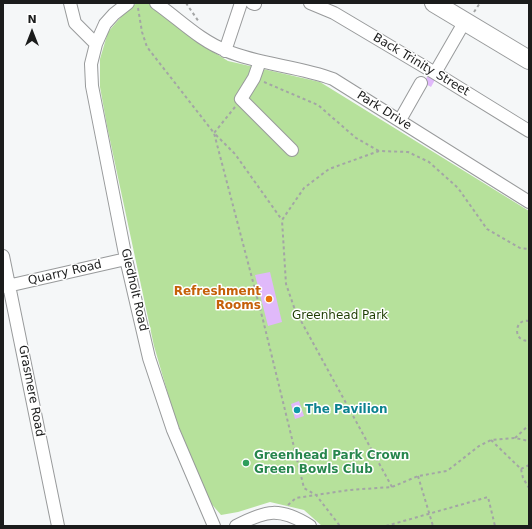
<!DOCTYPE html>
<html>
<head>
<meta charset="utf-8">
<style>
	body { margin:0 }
	#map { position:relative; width:532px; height:529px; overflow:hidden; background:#f5f7f8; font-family:"DejaVu Sans",sans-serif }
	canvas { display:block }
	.frame { position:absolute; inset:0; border:4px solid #1b1c1c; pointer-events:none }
	.north { position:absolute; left:12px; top:12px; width:40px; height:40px; -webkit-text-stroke:3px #fff; paint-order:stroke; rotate:0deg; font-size:11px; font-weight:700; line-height:16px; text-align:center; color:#1b1c1c }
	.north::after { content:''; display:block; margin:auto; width:14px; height:18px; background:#1b1c1c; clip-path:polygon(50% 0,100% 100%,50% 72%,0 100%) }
</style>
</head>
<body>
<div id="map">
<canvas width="532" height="529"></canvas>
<div class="frame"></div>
<div class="north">N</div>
</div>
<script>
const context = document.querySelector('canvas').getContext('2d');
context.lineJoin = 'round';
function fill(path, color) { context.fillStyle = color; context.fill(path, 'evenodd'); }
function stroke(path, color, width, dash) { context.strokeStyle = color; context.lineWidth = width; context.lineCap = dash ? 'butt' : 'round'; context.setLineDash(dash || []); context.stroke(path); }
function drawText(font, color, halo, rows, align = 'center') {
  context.font = font + ' "DejaVu Sans",sans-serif'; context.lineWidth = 3; context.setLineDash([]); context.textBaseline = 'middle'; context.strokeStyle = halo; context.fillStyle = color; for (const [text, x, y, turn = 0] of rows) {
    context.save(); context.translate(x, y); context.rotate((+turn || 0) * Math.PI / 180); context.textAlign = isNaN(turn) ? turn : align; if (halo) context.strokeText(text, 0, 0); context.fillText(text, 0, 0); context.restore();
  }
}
fill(new Path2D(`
	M137,3h11l46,37 34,21 92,21 209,129v315h-207l-18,-16 -34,-8 -32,10 -17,3 -12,-14 -32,-76 -23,-79 -47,-220 -7,-39v-28l8,-27 19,-22z`), '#b6e19b');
fill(new Path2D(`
	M429,73l7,5 -5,9 -7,-4z
	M270,272l12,50 -14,4 -13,-51z
	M299,401l5,15 -9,3 -4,-15z`), '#e0b9fa');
const minor = new Path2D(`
	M70,3l5,20 21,21
	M128,3l-14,11 -9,10 -9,20 -5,20 1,22 34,173 23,99 24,72 41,96
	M156,3c23,16 44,38 71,48 34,14 72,15 106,28l196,123
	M252,3l3,1
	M310,3l24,10 101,60 94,58
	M225,51l16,-48
	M260,61l-6,17 -13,21 51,51
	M435,73l30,-52
	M400,120l21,-37
	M3,256l55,270
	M3,287l123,-28
	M236,526c30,-16 44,-19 74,0`);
const highway = new Path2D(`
	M434,3l95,57`);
stroke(minor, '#989a9b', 14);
stroke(highway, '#989a9b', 20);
stroke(new Path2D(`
	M186,3l13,19
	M138,8l4,24 5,15 67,86 49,187 41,168 12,7 33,-5 43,-3 26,-11 29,-5 32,-25 12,-6 24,-2 14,3
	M474,12l6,-9
	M264,82l54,23 38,33 23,13
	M235,107l-21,26 21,21 47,66
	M529,321c-7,-1 -11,2 -12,9 0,7 4,11 12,11
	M515,438l14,-13
	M491,440l30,29 2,9 6,10
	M521,469l8,-4
	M418,476l15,50
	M392,487l-97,-177 -9,-26 -4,-64 22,-32 25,-19 50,-18 29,1 21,10 29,26 29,41 33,19 9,1
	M288,505l8,-7 20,-3 24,31
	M386,526l102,-29 7,29`), '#a3a5a5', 2, [3, 3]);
stroke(minor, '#fff', 12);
stroke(highway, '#fff', 18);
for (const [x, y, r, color] of [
	[269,299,4,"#e8710a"],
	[297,410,4,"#0f9aa8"],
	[246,463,4,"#2e9e5b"]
]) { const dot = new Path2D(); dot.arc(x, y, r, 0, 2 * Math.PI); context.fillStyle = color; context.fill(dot); stroke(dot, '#fff', 1.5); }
drawText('12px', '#1b1c1c', '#fff', [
	["Back Trinity Street",421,65,31],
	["Park Drive",384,111,32],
	["Quarry Road",65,273,-13],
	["Gledholt Road",134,290,77],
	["Grasmere Road",31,391,79]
]);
drawText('bold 12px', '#c56008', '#fff', [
	["Refreshment",261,292],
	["Rooms",261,306]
], 'right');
drawText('12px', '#1f3e02', '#fff', [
	["Greenhead Park",340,316]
]);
drawText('bold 12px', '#0d838f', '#fff', [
	["The Pavilion",305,410]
], 'left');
drawText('bold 12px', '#27864d', '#fff', [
	["Greenhead Park Crown",254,456],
	["Green Bowls Club",254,470]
], 'left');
</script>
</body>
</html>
